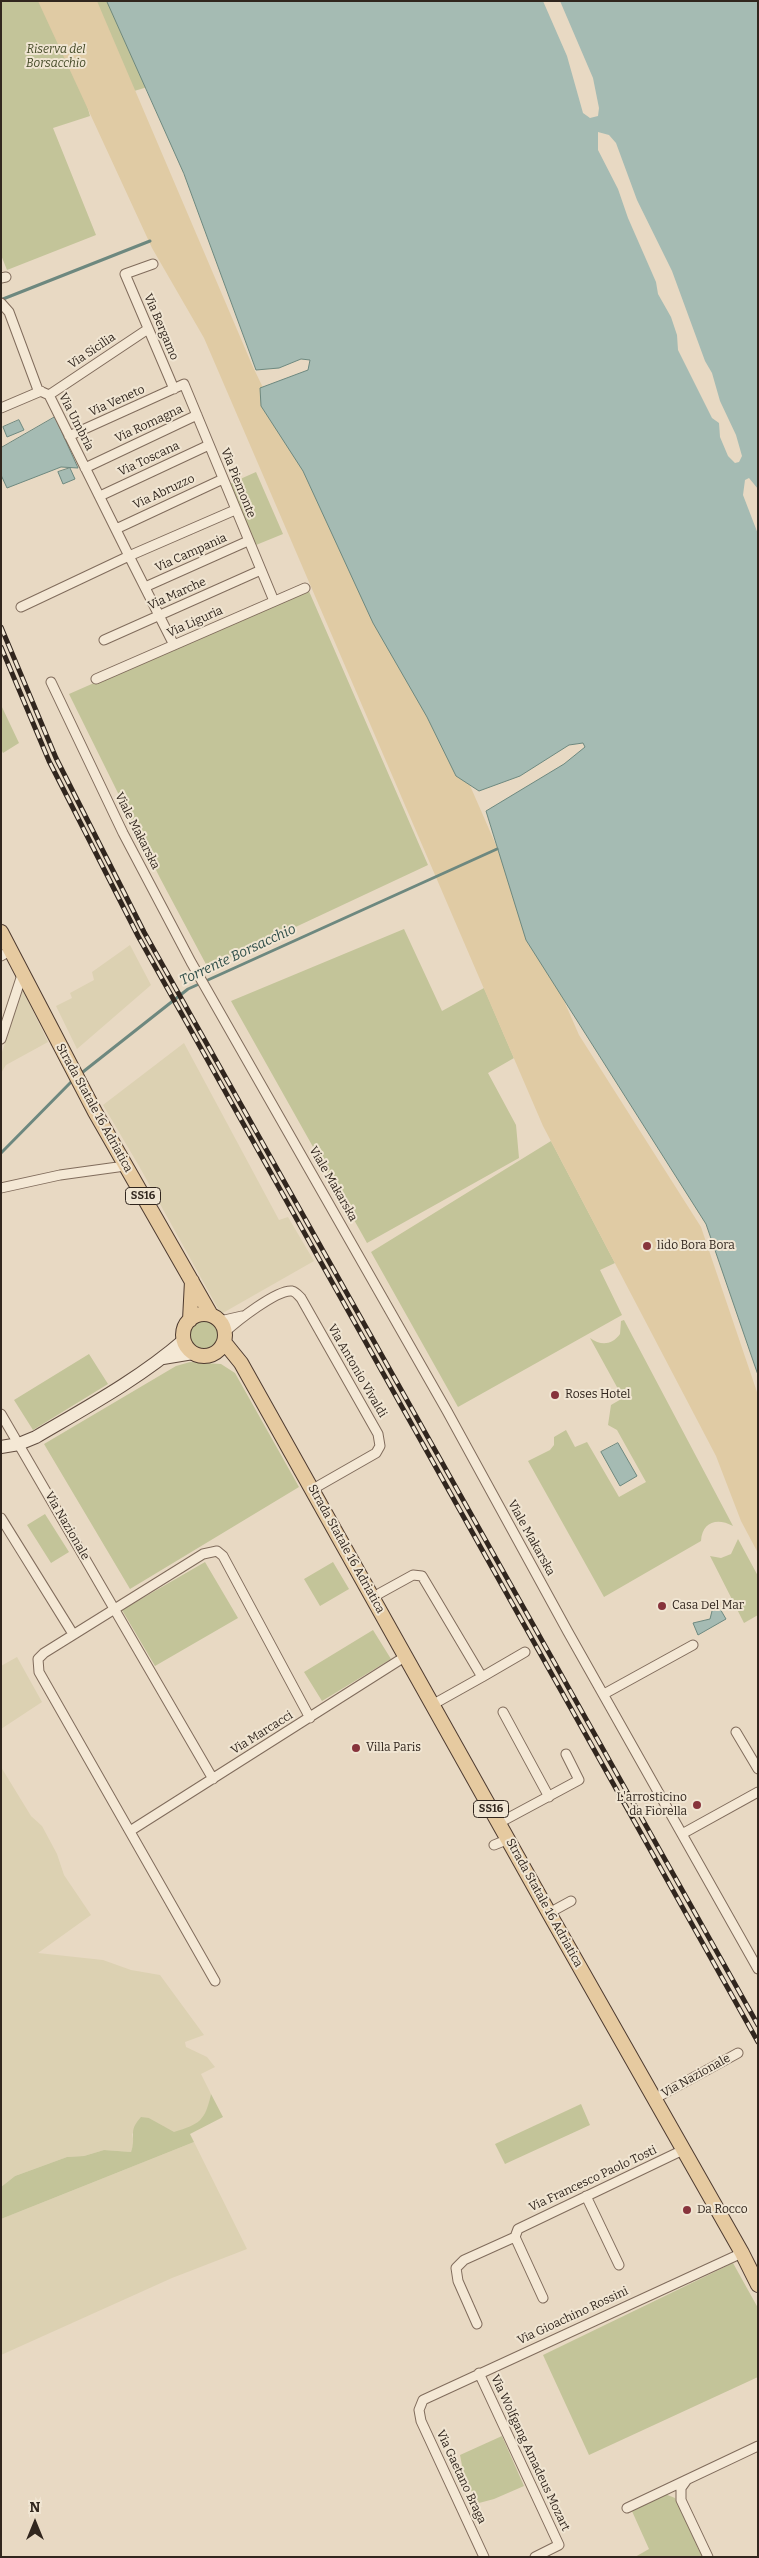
<!DOCTYPE html>
<html>
<head>
<meta charset="utf-8">
<style>
	body { margin:0 }
	#map { position:relative; width:759px; height:2558px; overflow:hidden; background:#e8d9c3; font-family:Bitter,serif }
	canvas { display:block }
	.frame { position:absolute; inset:0; border:2px solid #31261e; pointer-events:none }
	.north { position:absolute; left:10px; top:2498px; width:50px; height:50px; -webkit-text-stroke:4px #f0e5d2; paint-order:stroke; rotate:0deg; font-size:14px; font-weight:700; line-height:20px; text-align:center; color:#31261e }
	.north::after { content:''; display:block; margin:auto; width:18px; height:22px; background:#31261e; clip-path:polygon(50% 0,100% 100%,50% 72%,0 100%) }
</style>
</head>
<body>
<div id="map">
<canvas width="759" height="2558"></canvas>
<div class="frame"></div>
<div class="north">N</div>
</div>
<script>
const context = document.querySelector('canvas').getContext('2d');
context.lineJoin = 'round';
function fill(path, color) { context.fillStyle = color; context.fill(path, 'evenodd'); }
function stroke(path, color, width, dash) { context.strokeStyle = color; context.lineWidth = width; context.lineCap = dash ? 'butt' : 'round'; context.setLineDash(dash || []); context.stroke(path); }
function drawText(font, color, halo, rows, align = 'center') {
  context.font = font + ' Bitter,serif'; context.lineWidth = 4; context.setLineDash([]); context.textBaseline = 'middle'; context.strokeStyle = halo; context.fillStyle = color; for (const [text, x, y, turn = 0] of rows) {
    context.save(); context.translate(x, y); context.rotate((+turn || 0) * Math.PI / 180); context.textAlign = isNaN(turn) ? turn : align; if (halo) context.strokeText(text, 0, 0); context.fillText(text, 0, 0); context.restore();
  }
}
fill(new Path2D(`
	M130,945l21,40 -74,64 -21,-43 16,-8 -2,-5 24,-13 -2,-8z
	M23,990l25,52 -42,23 -5,8v-18z
	M184,1043l95,177 9,-3 26,44 -93,53 -82,-148 -36,-61z
	M17,1657l25,45 -41,27v-63z
	M1,1767l30,49 11,10 15,28 7,21 27,40 -53,38 65,7 28,10 29,5 44,60 -19,7 1,5 21,10 8,10 -14,7 10,20 -4,19 -5,7 -9,6 -19,7 -25,-15 -17,16 2,9 -3,9 -27,-2 -20,6 -17,1 -52,19 -14,11z
	M194,2142l53,107 -75,29 -171,77v-136z`), '#dcd1b2');
fill(new Path2D(`
	M1,1h196l28,63 -138,41 3,11 -37,12 43,107 -89,35 -6,-15z
	M256,472l27,62 -27,11 -27,-61z
	M308,589l120,276 -220,103 -48,-90 -91,-184z
	M1,705l18,38 -16,10 -2,-4z
	M404,929l38,82 42,-23 30,70 -26,15 28,52 3,33 -152,85 -136,-242z
	M551,1141l64,122 -15,7 22,45 -164,92 -87,-155z
	M624,1320l109,206c-16,-9 -31,-4 -32,15l-97,56 -76,-136 22,-11 4,-5v-8l12,-7 9,17 12,-5 32,55 27,-15 -29,-52 -9,-5 3,-20 12,-7 -33,-60c11,8 22,7 30,-4l1,-13z
	M190 1335a14 14 0 1 1 28 0a14 14 0 1 1-28 0Z
	M89,1354l19,30 -75,46 -19,-30z
	M190,1362l31,2 14,9 64,114 -169,102 -86,-145 132,-78z
	M45,1514l24,38 -18,11 -24,-38z
	M738,1539l20,37v39l-14,8 -34,-67 11,2 10,-4z
	M205,1562l33,56 -83,48 -33,-56z
	M333,1562l16,27 -29,17 -16,-27z
	M373,1630l18,29 -69,42 -18,-29z
	M211,2094l12,23 -33,17 4,8 -193,77v-32l14,-11 52,-19 17,-1 20,-6 27,2c6,-16 -4,-20 10,-35l8,1 25,14c26,-8 31,-11 37,-38z
	M581,2104l9,21 -85,39 -10,-20z
	M733,2263l25,45v69l-169,78 -46,-100z
	M502,2436l22,50 -30,13 -15,4 -14,-22 -5,-26z
	M665,2494l10,4 27,59h-67l14,-8 -18,-40z`), '#c3c499');
fill(new Path2D(`
	M38,1h59l156,366 64,132 82,124 180,412 122,192 57,168v158l-17,-32 -25,-65 -173,-330 -339,-788 -52,-90z`), '#e0cba4');
const water = new Path2D(`
	M107,1h651v1374l-52,-151 -180,-284 -40,-129 78,-47 21,-17 -2,-4 -14,2 -49,31 -41,15 -23,-15 -29,-59 -54,-94 -70,-152 -42,-65 -1,-18 48,-18 2,-10 -9,-1 -22,9 -23,2 -72,-196z
	M55,417l23,51 -17,-1 -54,21 -6,-13v-27z
	M19,420l5,10 -17,7 -4,-10z
	M70,468l5,11 -12,5 -5,-12z
	M618,1443l19,33 -17,10 -19,-34z
	M719,1607l7,12 -28,16 -5,-12 17,-4 2,-8z`);
fill(water, '#a5bbb3');
stroke(water, '#6d887f', 1);
fill(new Path2D(`
	M543,1h17l33,77 6,30 -1,8 -8,2 -7,-5 -16,-57z
	M598,132l11,3 7,8 21,57 35,71 33,90 7,12 8,28 16,34 6,21 -3,6 -4,1 -7,-7 -8,-19 -1,-14 -7,-5 -34,-68 -1,-15 -6,-18 -13,-23 -2,-12 -28,-64 -10,-29 -20,-39z
	M749,478l9,11v45l-15,-39 2,-15z`), '#e8d9c3');
stroke(new Path2D(`
	M3,299l147,-58
	M79,1075l109,-86 309,-140
	M1,1153l73,-74`), '#6d887f', 3);
const street = new Path2D(`
	M153,264l-28,10 49,115
	M1,278l5,-1
	M1,303l8,9 29,78 11,5 80,161 -108,51
	M49,395l99,-66
	M1,408l40,-17
	M69,436l115,-52 90,217
	M85,468l112,-53
	M100,496l109,-51
	M116,529l107,-50
	M145,587l103,-46
	M104,640l157,-70
	M174,645l-45,-89 106,-46
	M96,679l209,-91
	M51,682l72,151 68,129 256,449 121,221 190,337
	M1,956l9,-5
	M1,1039l21,-64
	M1,1188l59,-13 65,-9
	M220,1321l22,-5
	M225,1332c11,-10 52,-43 67,-41 4,1 6,4 9,7l77,136 2,12 -4,7 -63,36
	M1,1414l212,365
	M1,1518l72,116
	M373,1597l40,-22 9,1 60,101 -50,28
	M482,1677l43,-25
	M604,1694l89,-49
	M503,1712l46,85
	M736,1732l22,37
	M499,1823l80,-43 -13,-26
	M130,1831l276,-175
	M682,1834l76,-42
	M494,1845l15,-6
	M549,1913l22,-12
	M215,1981l-176,-309 -1,-13 6,-6 159,-99 14,-3 6,5 87,162
	M654,2099l84,-46
	M586,2196l33,69
	M543,2298l-28,-61 3,-8 165,-79
	M477,2324l-19,-43 -2,-13 8,-8 51,-23
	M479,2373l80,172 -24,12
	M686,2481l-5,7v12l27,57
	M627,2508l131,-62
	M484,2557l-63,-136 -2,-11 4,-10 319,-147`);
const secondary = new Path2D(`
	M163,1358l30,-5
	M1,1447l18,-3 17,-7c51,-30 103,-58 148,-97`);
const primary = new Path2D(`
	M1,932l94,180 116,203
	M183 1335a21 21 0 1 1 42 0a21 21 0 1 1-42 0Z
	M190,1320l2,-39
	M224,1342l17,21 308,550 193,340 16,32`);
stroke(street, '#806c5c', 11);
stroke(secondary, '#614d40', 14);
stroke(primary, '#4e3b30', 16);
stroke(street, '#f4e8d5', 9);
stroke(secondary, '#f4e8d5', 12);
stroke(primary, '#e6caa0', 14);
const rail = new Path2D(`
	M1,627l55,131 88,174 614,1093
	M1,647l48,114 89,175 620,1106`);
stroke(rail, '#31261e', 5);
stroke(rail, '#f0e5d2', 3, [9]);
for (const [x, y, r, color] of [
	[647,1246,5,"#87343c"],
	[555,1395,5,"#87343c"],
	[662,1606,5,"#87343c"],
	[356,1748,5,"#87343c"],
	[697,1805,5,"#87343c"],
	[687,2210,5,"#87343c"]
]) { const dot = new Path2D(); dot.arc(x, y, r, 0, 2 * Math.PI); context.fillStyle = color; context.fill(dot); stroke(dot, '#f0e5d2', 2); }
for (const [x, y, w] of [
	[143,1196,35],
	[491,1809,35]
]) { const box = new Path2D(); box.roundRect(x - w / 2, y - 8.5, w, 17, 4); context.fillStyle = '#f0e5d2'; context.fill(box); stroke(box, '#31261e', 1); }
drawText('bold 11px', '#31261e', null, [
	["SS16",143,1196],
	["SS16",491,1809]
]);
drawText('italic 12px', '#454b28', '#f0e5d2', [
	["Riserva del",56,50],
	["Borsacchio",56,64]
]);
drawText('12px', '#31261e', '#f0e5d2', [
	["Via Bergamo",161,327,67],
	["Via Sicilia",92,351,-34],
	["Via Veneto",117,401,-24],
	["Via Umbria",76,422,63],
	["Via Romagna",149,424,-25],
	["Via Toscana",149,459,-25],
	["Via Piemonte",238,483,68],
	["Via Abruzzo",164,492,-25],
	["Via Campania",191,553,-24],
	["Via Marche",177,594,-24],
	["Via Liguria",195,622,-24],
	["Viale Makarska",137,831,63],
	["Strada Statale 16 Adriatica",94,1108,61],
	["Viale Makarska",333,1184,60],
	["Via Antonio Vivaldi",357,1371,60],
	["Via Nazionale",67,1526,60],
	["Viale Makarska",531,1538,61],
	["Strada Statale 16 Adriatica",346,1549,61],
	["Via Marcacci",262,1733,-32],
	["Strada Statale 16 Adriatica",544,1903,61],
	["Via Nazionale",696,2076,-29],
	["Via Francesco Paolo Tosti",593,2179,-25],
	["Via Gioachino Rossini",573,2316,-25],
	["Via Wolfgang Amadeus Mozart",530,2453,65],
	["Via Gaetano Braga",461,2477,65]
]);
drawText('12px', '#31261e', '#f0e5d2', [
	["lido Bora Bora",657,1246],
	["Roses Hotel",565,1395],
	["Casa Del Mar",672,1606],
	["Villa Paris",366,1748],
	["L'arrosticino",687,1798,"right"],
	["da Fiorella",687,1812,"right"],
	["Da Rocco",697,2210]
], 'left');
drawText('italic 14px', '#304f4a', '#f0e5d2', [
	["Torrente Borsacchio",238,955,-25]
]);
</script>
</body>
</html>
